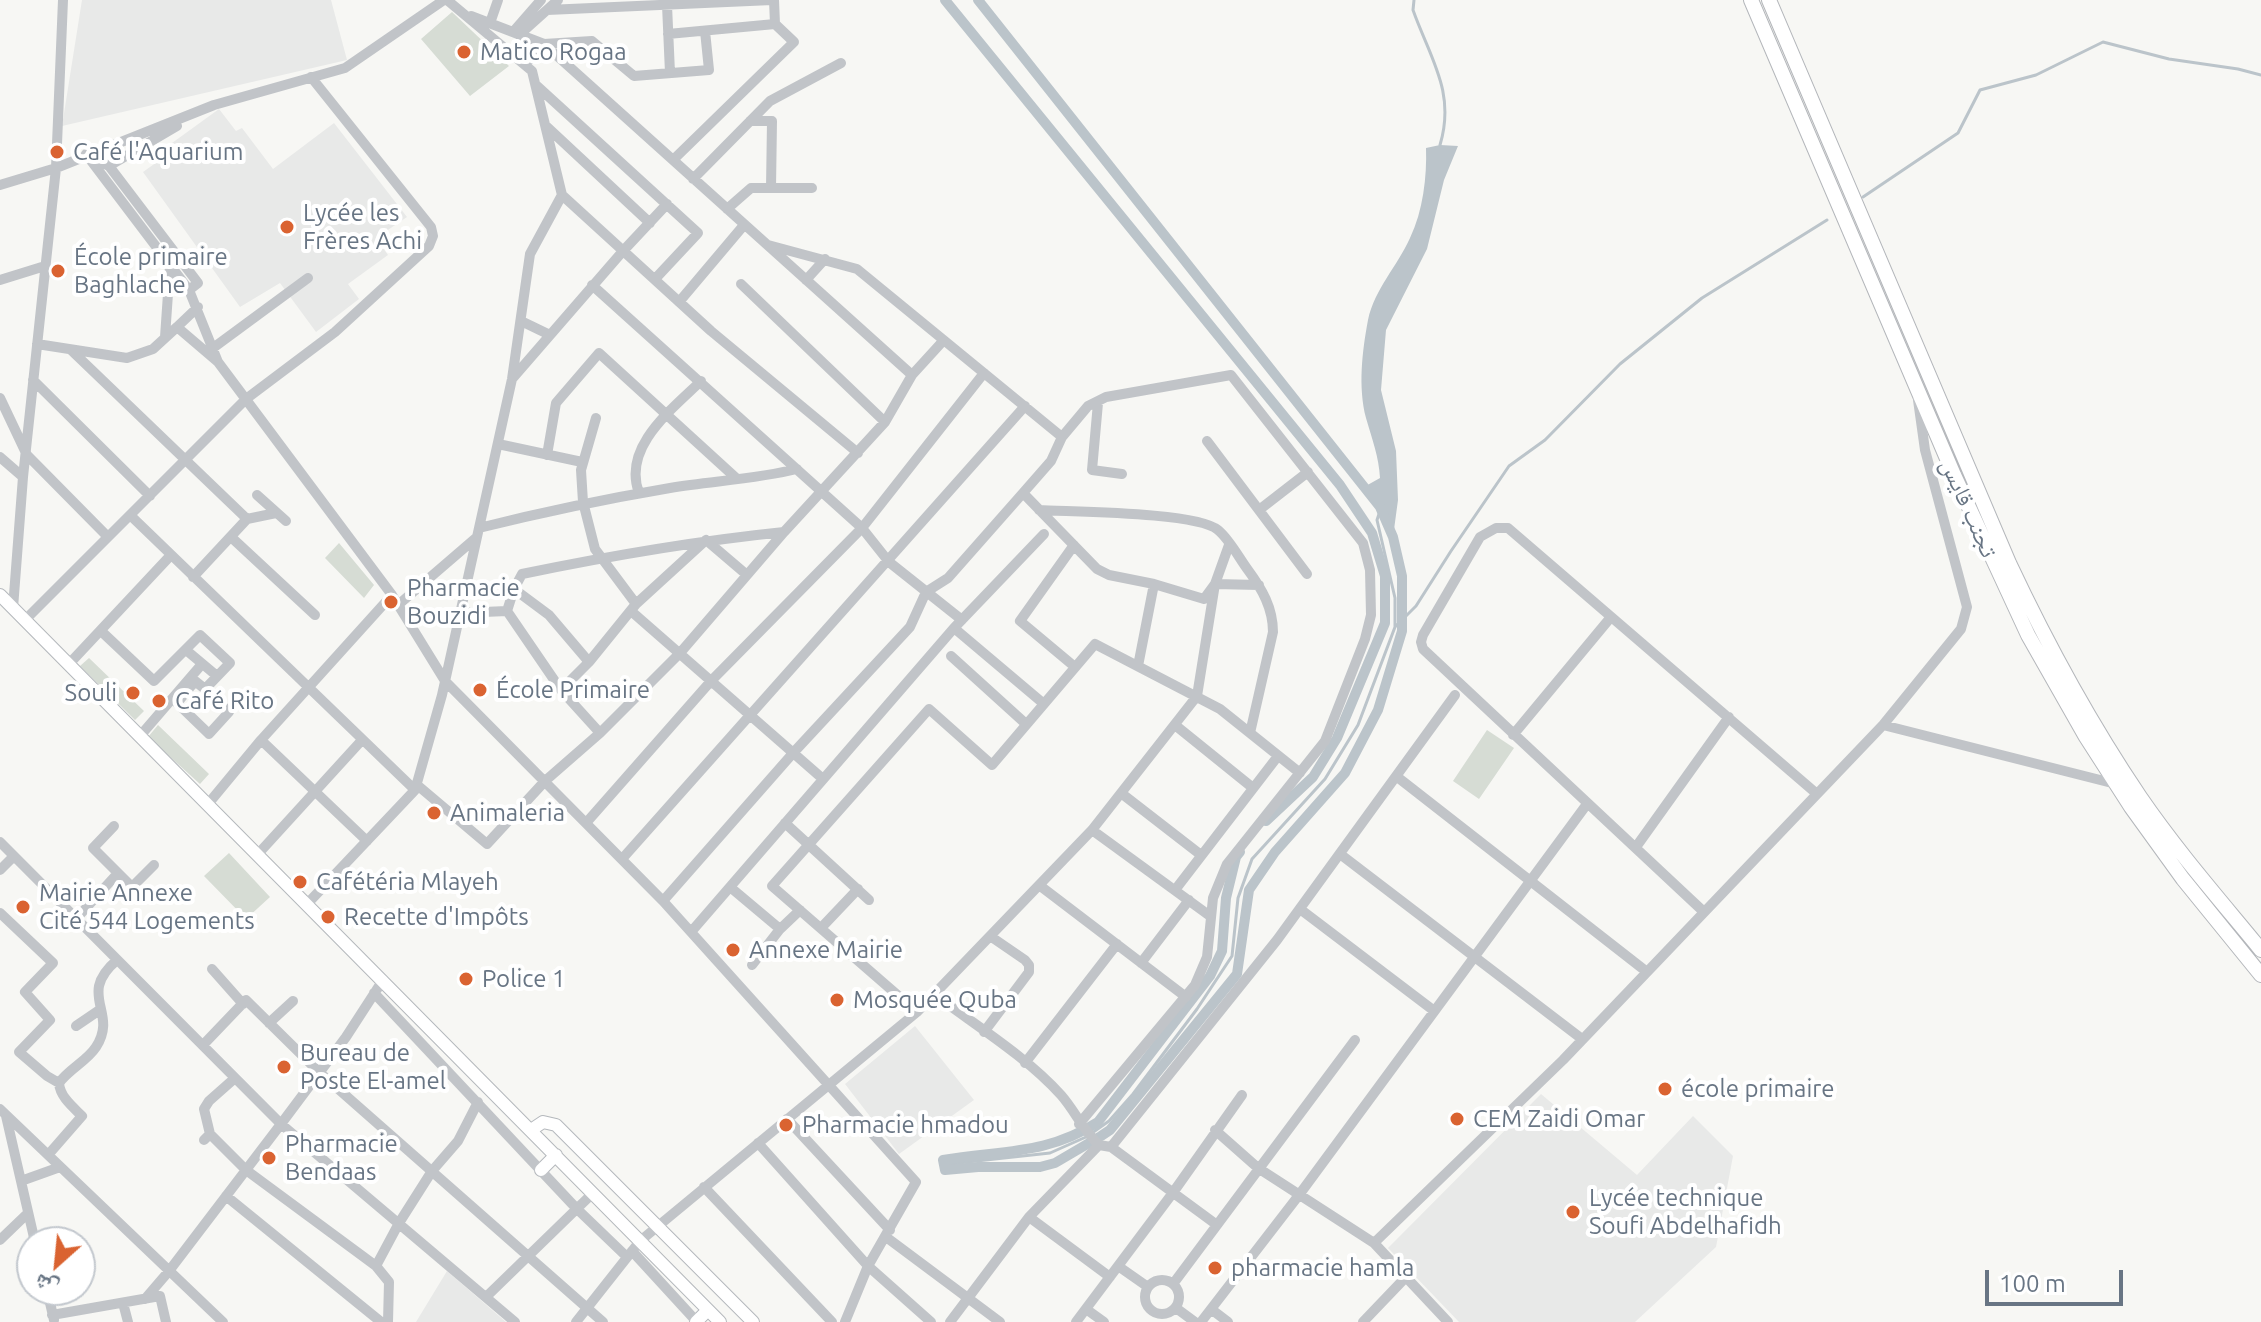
<!DOCTYPE html>
<html>
<head>
<meta charset="utf-8">
<style>
	body { margin:0 }
	#map { position:relative; width:2261px; height:1322px; overflow:hidden; background:#f7f7f4; font-family:Ubuntu,"Noto Naskh Arabic",sans-serif }
	canvas { display:block }
	.north { position:absolute; left:16px; top:1226px; width:80px; height:80px; box-sizing:border-box; background:#fff; border:2px solid #c3c8ce; border-radius:50%; rotate:207deg; font-size:22px; font-weight:700; line-height:32px; text-align:center; color:#687584 }
	.north::after { content:''; display:block; margin:auto; width:28px; height:36px; background:#da6331; clip-path:polygon(50% 0,100% 100%,50% 72%,0 100%) }
	.scale { position:absolute; left:1985px; top:1270px; width:138px; height:36px; box-sizing:border-box; border:4px solid #687584; border-top:0; padding-left:10px; font-size:24px; line-height:28px; white-space:nowrap; color:#687584; -webkit-text-stroke:6px #fff; paint-order:stroke }
</style>
</head>
<body>
<div id="map">
<canvas width="2261" height="1322"></canvas>
<div class="north">ش</div>
<div class="scale">100 m</div>
</div>
<script>
const context = document.querySelector('canvas').getContext('2d');
context.lineJoin = 'round';
function fill(path, color) { context.fillStyle = color; context.fill(path, 'evenodd'); }
function stroke(path, color, width, dash) { context.strokeStyle = color; context.lineWidth = width; context.lineCap = dash ? 'butt' : 'round'; context.setLineDash(dash || []); context.stroke(path); }
function drawText(font, color, halo, rows, align = 'center') {
  context.font = font + ' Ubuntu,"Noto Naskh Arabic",sans-serif'; context.lineWidth = 8; context.setLineDash([]); context.textBaseline = 'middle'; context.strokeStyle = halo; context.fillStyle = color; for (const [text, x, y, turn = 0] of rows) {
    context.save(); context.translate(x, y); context.rotate((+turn || 0) * Math.PI / 180); context.textAlign = isNaN(turn) ? turn : align; if (halo) context.strokeText(text, 0, 0); context.fillText(text, 0, 0); context.restore();
  }
}
fill(new Path2D(`
	M82,0h249l16,60 -285,66z
	M219,109l17,22 6,-3 31,41 61,-46 73,94 -31,21 12,17 -40,29 11,15 -43,33 -36,-49 -40,24 -97,-135 21,-15 -3,-6z
	M915,1026l59,74 -75,54 -54,-70z
	M1541,1094l96,81 56,-59 40,40 -17,91 -81,75h-176l-71,-74z
	M447,1271l59,51h-90z`), '#e8e9e8');
fill(new Path2D(`
	M452,12l57,54 -39,30 -49,-57z
	M339,543l35,42 -10,13 -39,-40z
	M89,658l55,53 -9,9 -55,-54z
	M158,725l51,49 -9,10 -52,-47z
	M1487,730l27,18 -35,51 -26,-18z
	M229,853l41,44 -24,22 -42,-43z`), '#d6dcd4');
fill(new Path2D(`
	M1440,145l18,1 -14,34 -17,69 -41,81 -5,60 15,61 2,49 -5,37 -13,-30 -16,-20 16,-9c-1,-21 -8,-39 -14,-60 -8,-31 -4,-66 2,-98 7,-32 29,-53 42,-82 13,-27 17,-61 16,-90z`), '#bbc4ca');
stroke(new Path2D(`
	M1414,0l-1,10c17,48 43,82 27,135
	M1863,197l95,-64 22,-43 56,-15 67,-33 66,17 69,10 23,6
	M1396,626l20,-20 35,-55 58,-85 36,-26 75,-76 82,-66 125,-78
	M1092,1133l17,-12 24,-27 64,-85 35,-53 6,-58 14,-39 73,-80 33,-54 37,-98v-29l-18,-78 4,-12
	M949,1164l101,-11 36,-16`), '#bbc4ca', 3);
stroke(new Path2D(`
	M945,0l395,485 32,48 13,43v47l-48,115 -24,39 -47,44
	M978,0l402,507 13,30 9,39v55l-24,79 -33,63 -70,79 -26,38 -12,84 -127,156 -9,6 -46,27 -15,4h-62l-33,3 -2,-10c58,-10 104,-5 155,-38l112,-146 12,-25 4,-53 10,-41 4,-5`), '#bbc4ca', 10);
const major = new Path2D(`
	M0,595l720,727
	M531,1130l12,-8 13,3 197,197
	M541,1170l15,-15
	M696,1322l12,-12`);
const highway = new Path2D(`
	M1751,0l203,475 74,160 58,102 45,70 52,72 78,96
	M1769,0l240,563c38,81 81,160 131,234 37,54 80,103 121,153`);
stroke(major, '#b4b8bc', 14);
stroke(highway, '#b4b7bb', 16);
stroke(new Path2D(`
	M63,0l-7,168 158,-63 131,-37 99,-68
	M447,0l85,71 30,124 149,136 147,122
	M667,5l3,68
	M547,10l225,-10
	M471,16l73,28 -19,21
	M490,23l8,-23
	M705,31l4,39 -75,6 -42,-35 -48,3 368,331
	M513,32l28,-32
	M668,34l107,-10
	M519,35l39,-35
	M537,86l161,147 -43,46
	M750,121h22l-1,67
	M547,127l103,96
	M86,154l103,136 29,72 -41,-35 21,-20
	M92,157l17,9 89,117 -9,7
	M673,160l121,-118 -19,-18 -1,-24
	M109,166l68,-40
	M693,179l77,-78 71,-38
	M0,185l56,-17 -33,309 -10,131
	M727,209l24,-21h61
	M768,245l89,24 205,168
	M0,280l45,-14
	M806,280l19,-21
	M741,284l144,138
	M592,285l270,243 27,34 73,58
	M679,302l65,-77
	M521,321l29,14
	M165,337l5,-72
	M37,344l90,14 26,-9 24,-22
	M213,348l95,-70
	M71,350l176,169
	M218,362l174,233
	M512,379l111,-128 44,-47
	M33,380l117,116
	M0,398l27,57 81,82
	M1098,403l-6,67 30,4
	M596,418l-15,52 2,32 12,47 41,55
	M1207,441l100,133
	M498,444l84,18
	M547,455l9,-52 43,-50 137,125
	M0,457l23,20
	M639,493c-17,-46 32,-83 62,-112
	M1023,493l74,76 12,6 45,9 50,15 11,-15 44,1
	M257,495l29,26
	M1039,510c34,2 158,2 179,20 12,10 21,28 30,40 14,19 25,38 25,62l-23,101
	M1259,510l49,-38
	M130,515l285,275
	M479,528c64,-16 126,-29 191,-40 43,-7 86,-9 127,-19
	M231,537l84,78
	M1074,545l-54,76 55,46
	M193,577l54,-58 29,-6
	M514,589l35,26 40,47
	M398,605l79,-68
	M631,611l192,168
	M460,613l47,-2
	M25,620l221,-221 89,-67 94,-86 4,-10 -2,-9 -120,-150
	M954,628l90,76
	M101,631l53,50 46,-46 30,28 -25,26 24,23 -20,22 -32,-31 18,-22 10,8
	M186,650l31,26
	M951,656l75,68
	M69,664l102,-109
	M1138,666l16,-82
	M561,690l28,-28 47,-58 70,-64 41,35
	M1175,725l78,63
	M1883,725l233,59
	M600,733l-39,-43 -54,-79 7,-22 8,-15c87,-18 174,-33 262,-42
	M1513,735l98,-118
	M140,736l62,-72
	M261,740l106,101
	M1396,776l251,196
	M416,784l71,60 58,-63 55,-48 80,-80 104,-121 101,-110 27,-47 31,-34
	M1121,793l80,62
	M208,804l53,-64 131,-145 53,86 218,220 253,281 -48,84 -23,56
	M586,823l125,-142 151,-153 122,-155
	M785,823l84,77
	M114,826l-21,22 39,39 22,-22
	M1092,830l118,86
	M0,842l281,282 -112,147 -24,28
	M1636,847l93,-130
	M258,854l104,-114
	M1340,854l242,185
	M622,859l403,-453
	M0,870l13,-13
	M1039,885l147,112
	M730,887l50,42
	M1175,890l103,-134
	M663,901l131,-149 116,-125 16,-35 22,-14 75,-85 28,-32 11,-24 26,-31 18,-9 125,-22 132,168 7,27 1,45 -6,24 -40,102 -98,123 -14,34 -6,59 -12,28 -116,139
	M308,903l107,-113 27,-95 70,-316 18,-125 32,-59
	M1300,909l133,101
	M1704,912l-281,-263 -2,-7 2,-7 57,-98 16,-9h12l309,266
	M0,913l53,50 -28,29 25,28 -31,32 28,24 12,7
	M76,919l42,-46
	M821,928l37,-39
	M691,932l263,-304 90,-94
	M1141,963l48,-63
	M752,965l28,-36 20,-19
	M212,969l31,35
	M383,980l-37,57 -65,87 234,198
	M374,993l202,215 51,49
	M934,994c41,31 93,63 127,101 14,16 22,35 38,50
	M917,1012l-145,-126 157,-177 63,56 103,-121 125,65 80,64
	M269,1023l24,-22
	M76,1026l25,-17
	M984,1032l45,-60v-7l-4,-5 -35,-24
	M203,1045l43,-45 73,72 284,250
	M1025,1063l92,-119
	M0,1109l223,213
	M6,1116l29,126
	M787,1119l103,111
	M1215,1130l43,38 116,75 74,79
	M210,1134l36,36 130,96 23,-43 33,-52 26,-30 20,-39
	M204,1140l6,-6 -6,-25 5,-8 26,-23
	M758,1143l110,123 63,56
	M1111,1147l166,-207 178,-245
	M48,1155l34,-39c-9,-9 -22,-19 -23,-33 10,-14 28,-22 37,-36 23,-35 -20,-52 21,-87
	M21,1181l39,-14
	M704,1187l128,135
	M226,1196l155,126
	M1029,1217l81,60
	M886,1237l114,85
	M0,1240l28,-27
	M1374,1243l189,-183 320,-335 78,-96 6,-22 -42,-157 -7,-50
	M632,1251l65,71
	M376,1266l13,16 -1,40
	M1118,1266l30,21
	M1145 1297a17 17 0 1 1 34 0a17 17 0 1 1-34 0Z
	M1173,1284l182,-244
	M47,1290l7,30
	M486,1297l107,-104
	M123,1303l5,19
	M1176,1308l19,14
	M1086,1309l18,13
	M1211,1309l17,13
	M52,1315l108,-19 6,26
	M576,1322l64,-81 277,-229 175,-182 105,-134 18,-112 14,-39
	M950,1322l79,-105 70,-72 12,2 106,78
	M1076,1322l96,-128 70,-99
	M1201,1322l98,-127 288,-391
	M1363,1322l43,-45`), '#c1c4c8', 10);
stroke(major, '#fff', 12);
stroke(highway, '#fff', 14);
for (const [x, y, r, color] of [
	[464,52,8,"#da6331"],
	[57,152,8,"#da6331"],
	[287,227,8,"#da6331"],
	[58,271,8,"#da6331"],
	[391,602,8,"#da6331"],
	[480,690,8,"#da6331"],
	[133,693,8,"#da6331"],
	[159,701,8,"#da6331"],
	[434,813,8,"#da6331"],
	[300,882,8,"#da6331"],
	[23,907,8,"#da6331"],
	[328,917,8,"#da6331"],
	[733,950,8,"#da6331"],
	[466,979,8,"#da6331"],
	[837,1000,8,"#da6331"],
	[284,1067,8,"#da6331"],
	[1665,1089,8,"#da6331"],
	[1457,1119,8,"#da6331"],
	[786,1125,8,"#da6331"],
	[269,1158,8,"#da6331"],
	[1573,1212,8,"#da6331"],
	[1215,1268,8,"#da6331"]
]) { const dot = new Path2D(); dot.arc(x, y, r, 0, 2 * Math.PI); context.fillStyle = color; context.fill(dot); stroke(dot, '#fff', 3); }
drawText('24px', '#687584', '#fff', [
	["Matico Rogaa",480,52],
	["Café l'Aquarium",73,152],
	["Lycée les",303,213],
	["Frères Achi",303,241],
	["École primaire",74,257],
	["Baghlache",74,285],
	["Pharmacie",407,588],
	["Bouzidi",407,616],
	["École Primaire",496,690],
	["Souli",117,693,"right"],
	["Café Rito",175,701],
	["Animaleria",450,813],
	["Cafétéria Mlayeh",316,882],
	["Mairie Annexe",39,893],
	["Cité 544 Logements",39,921],
	["Recette d'Impôts",344,917],
	["Annexe Mairie",749,950],
	["Police 1",482,979],
	["Mosquée Quba",853,1000],
	["Bureau de",300,1053],
	["Poste El-amel",300,1081],
	["école primaire",1681,1089],
	["CEM Zaidi Omar",1473,1119],
	["Pharmacie hmadou",802,1125],
	["Pharmacie",285,1144],
	["Bendaas",285,1172],
	["Lycée technique",1589,1198],
	["Soufi Abdelhafidh",1589,1226],
	["pharmacie hamla",1231,1268]
], 'left');
drawText('24px', '#687584', '#fff', [
	["تجنب قايس",1969,508,66]
]);
</script>
</body>
</html>
